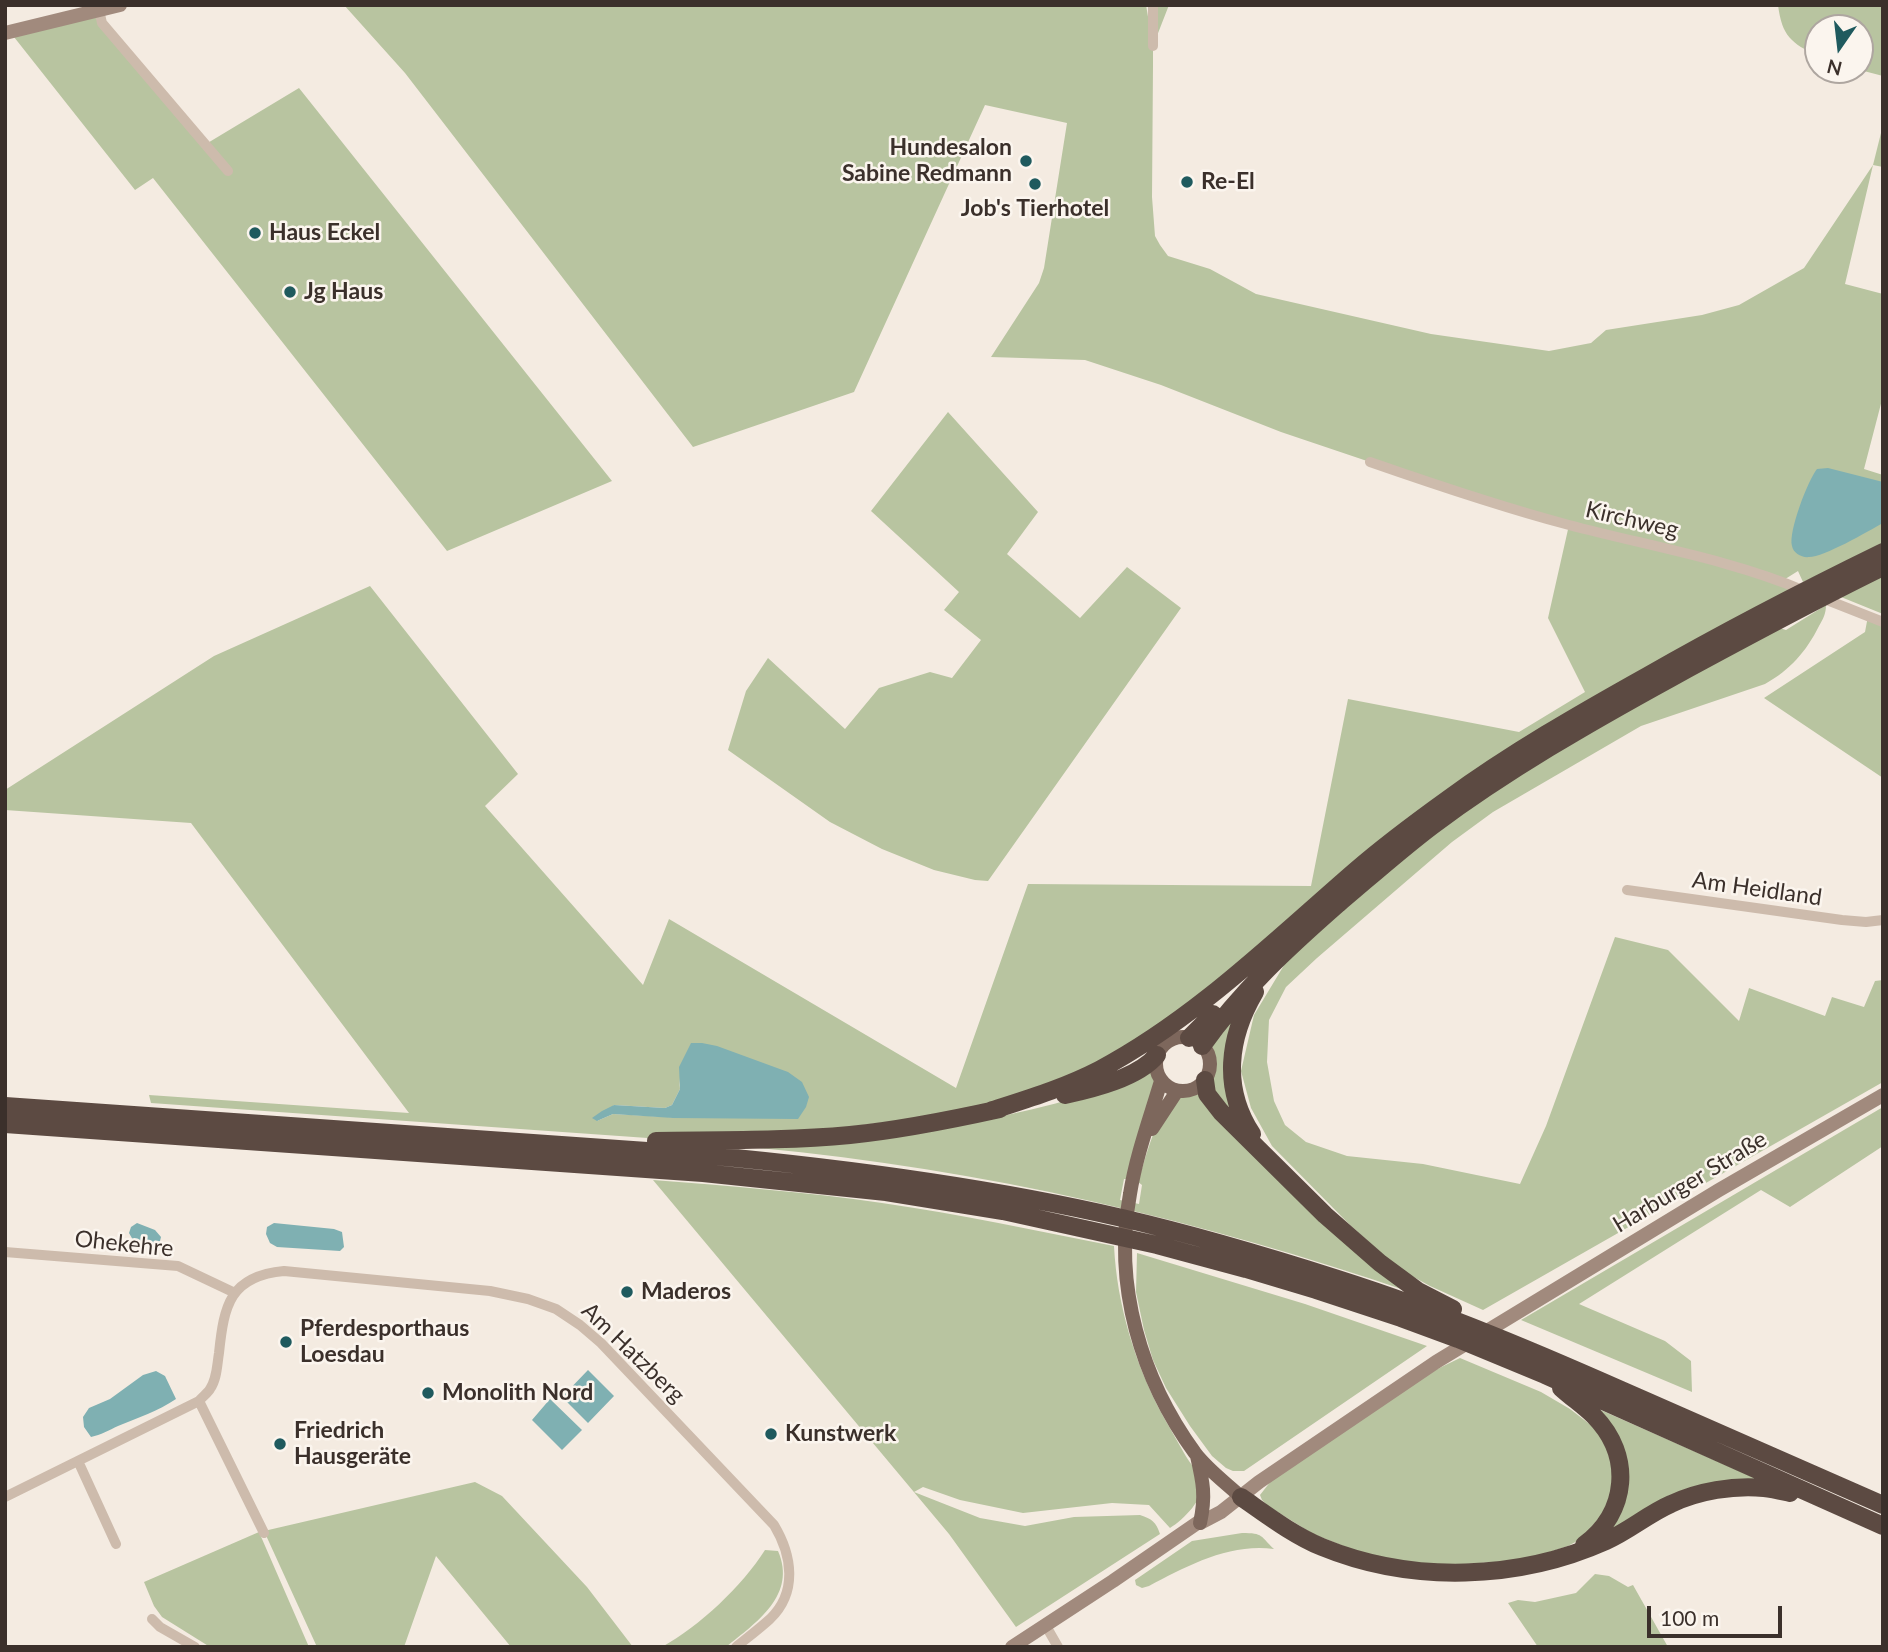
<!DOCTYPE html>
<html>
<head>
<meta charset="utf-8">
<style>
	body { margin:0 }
	#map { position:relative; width:1888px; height:1652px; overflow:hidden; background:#f4ebe1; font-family:Lato,sans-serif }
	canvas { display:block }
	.frame { position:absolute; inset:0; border:7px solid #3b302b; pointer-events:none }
	.north { position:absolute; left:1804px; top:14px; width:70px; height:70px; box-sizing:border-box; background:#fbf5ee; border:2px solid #aea6a0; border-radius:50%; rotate:194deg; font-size:19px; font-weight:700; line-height:28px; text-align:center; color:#3b302b }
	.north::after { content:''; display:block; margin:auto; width:24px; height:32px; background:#1f5a5e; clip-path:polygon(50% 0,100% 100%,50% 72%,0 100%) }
	.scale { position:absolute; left:1647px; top:1606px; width:135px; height:32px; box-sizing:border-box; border:4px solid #3b302b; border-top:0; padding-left:9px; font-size:21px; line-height:24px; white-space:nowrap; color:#3b302b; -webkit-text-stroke:5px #fbf5ee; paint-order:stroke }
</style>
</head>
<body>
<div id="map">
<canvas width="1888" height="1652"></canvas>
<div class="frame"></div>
<div class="north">N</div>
<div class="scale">100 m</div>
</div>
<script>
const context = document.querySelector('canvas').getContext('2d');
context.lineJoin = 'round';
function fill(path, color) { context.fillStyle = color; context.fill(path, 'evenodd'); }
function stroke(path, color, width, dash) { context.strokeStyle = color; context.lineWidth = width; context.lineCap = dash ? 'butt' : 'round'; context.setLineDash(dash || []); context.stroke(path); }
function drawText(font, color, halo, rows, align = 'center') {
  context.font = font + ' Lato,sans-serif'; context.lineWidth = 5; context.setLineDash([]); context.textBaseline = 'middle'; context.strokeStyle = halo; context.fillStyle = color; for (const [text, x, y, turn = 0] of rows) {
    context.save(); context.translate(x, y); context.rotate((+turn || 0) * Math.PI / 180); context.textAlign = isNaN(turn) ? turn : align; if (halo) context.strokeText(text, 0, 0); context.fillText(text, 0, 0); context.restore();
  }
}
fill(new Path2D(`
	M344,5h802l6,35 1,-35h16l-16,41v19l-1,132 3,39 5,9 8,11 42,13 46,25 175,40 118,17 42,-8 15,-13 96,-15 37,-10 65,-37 69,-103 10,-40v42l-10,-2 -28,119 38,10v102l-19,73 19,6v70l-80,37 -5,-11 -16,10h-11l19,9 -538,365 -107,82 -98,52 -96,25 -168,21 -107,5 -525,-37 -2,-8 260,18 -218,-290 -186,-13v-20l209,-134 156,-70 148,188 -33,32 158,179 26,-66 287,169 72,-204 283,2 37,-187 171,33 66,-40 -37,-74 21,-93 -199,-63 -89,-30 -120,-47 -76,-25 -94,-3 48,-74 5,-15 23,-145 -82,-18 -131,287 -161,55 -288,-374zM679,1078l6,40 -72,-4 -16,7 17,-16 51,3 7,-3 8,-16z
	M1778,5h105v71l-23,-6v-42h-42v28c-27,-13 -36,-20 -40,-51z
	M99,10l4,13 103,121 93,-56 313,393 -165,70 -294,-373 -18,12 -121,-153z
	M948,412l90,100 -31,42 73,64 47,-51 54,41 -193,273 -13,-1 -41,-10 -52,-21 -52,-27 -102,-72 18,-59 22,-33 77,71 34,-41 51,-16 22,6 29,-38 -37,-30 15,-18 -88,-81z
	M1883,574v40l-42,-17z
	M1826,605c0,9 -3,14 -7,21 -13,26 -29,44 -54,58l-124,42 -148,86 -41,30 -135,116 -31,29 -17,33 -2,42 7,39 11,24 21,17 41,14 76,8 97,20 26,-58 69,-189 53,13 71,71 10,-33 76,28 7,-19 32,10 11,-26 8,-1v102l-400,228 -53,-24 -31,-17 -50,-45 -77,-78 -21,-38 -10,-37 13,-56 35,-58 159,-136 107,-70 221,-124 10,3z
	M1868,616l15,6v156l-119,-80 101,-66z
	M1246,997l-13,35 7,90 -26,-25 -3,-16 4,-11 -3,-28z
	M1150,1071l3,2 2,13 -29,93h-2l-4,21 19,4 3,-19 -4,-3c7,-22 18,-68 36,-82 6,-5 19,-6 26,-9l213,202c-212,-73 -430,-124 -654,-145 132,-14 268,-24 391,-77z
	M1883,1107v39l-93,61 -29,-17 -182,114 86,37 26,20 1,31 -171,-72z
	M653,1180c77,6 153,12 229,23 78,11 155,28 232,43 3,59 21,118 49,170 7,12 14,25 21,37 5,9 14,19 17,28 5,17 -18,39 -31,47l-21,-23 -37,-2 -89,10 -63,-13 -37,-13 -9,5 66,26 45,8 49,-9 66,-2c12,4 16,7 20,19l-144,93 -67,-93z
	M1137,1253l168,51 122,42 -183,125h-11l-7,-3 -14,-12 -22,-30 -24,-38 -13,-28 -9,-30 -8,-38z
	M1460,1358l81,34 29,17 26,20 13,22 5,34 -9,26 -24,28 -13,7 -43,14 -91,6 -60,-8 -61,-24 -45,-28 -6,-6 -2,-5 18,-23 147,-97z
	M1587,1404l193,85 -51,-4 -135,59 30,-59z
	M475,1482l27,14 85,91 46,60h-122l-75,-91 -32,91h-87l-53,-116z
	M259,1532l50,115h-99l-48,-30 -8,-11 -10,-24z
	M1242,1533c22,0 18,3 32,16 -45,-6 -87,17 -125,37l-7,2 -6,-3 -1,-5 57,-39z
	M765,1550l13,1c19,44 -21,71 -52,96h-64c38,-21 80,-61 103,-97z
	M1595,1574l14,2 19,11 5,-2 35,62h-130l-30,-44 10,-3 17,2 41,-9z`), '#b8c4a0');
fill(new Path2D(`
	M1828,468l55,14v41c-16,9 -59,34 -74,34 -7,1 -16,-4 -17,-11 -4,-14 16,-66 25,-77z
	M691,1043h11l15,3 71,26 14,10 7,15 -3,10 -8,12 -125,-1 -60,-4 -16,7 -5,-3 10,-7 12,-6 51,3 7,-3 8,-16 -1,-22z
	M137,1223l18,7 6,7 -2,8 -6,2 -20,-7 -4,-7 2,-6z
	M274,1223l60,6 8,3 2,15 -4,4 -63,-4 -7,-4 -4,-9 1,-7z
	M588,1370l26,26 -26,27 -26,-26z
	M156,1371l9,5 11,23c-18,12 -38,19 -58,27 -9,4 -17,9 -27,11l-7,-10 -1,-10 6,-9 21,-9 33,-24z
	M550,1399l32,31 -20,20 -30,-30z`), '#7fb0b2');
stroke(new Path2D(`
	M99,10l3,13 126,148
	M1153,46v-41
	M1370,462c66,23 131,45 199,63 79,21 160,34 236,66
	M1822,598l61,24
	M1627,890l215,30 24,2 17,-2
	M5,1252l173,14 57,27
	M199,1401l65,132
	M78,1461l38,83
	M5,1497l194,-96c3,-4 9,-8 11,-12 7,-10 7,-24 9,-36 5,-48 11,-77 65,-82l206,20 38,8 28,10 24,16 21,18 173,182c18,30 24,67 -4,94 -11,10 -23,19 -34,28
	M152,1619l8,8 35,20
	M1046,1626l12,21`), '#cdbbac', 10);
stroke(new Path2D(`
	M5,33l115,-28
	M1200,1523l21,-11 38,-30 177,-120 283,-172 164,-95
	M1012,1647l101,-66 93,-64`), '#a18a7d', 14);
stroke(new Path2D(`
	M1156 1064a27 27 0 1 1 54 0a27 27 0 1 1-54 0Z
	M1161,1081c-11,37 -25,75 -31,113 -17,91 11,185 65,259 13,17 31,30 46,44
	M1152,1129l25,-38
	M1197,1456c6,26 9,40 3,67`), '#7d675c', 14);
stroke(new Path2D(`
	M1189,1038l24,-24
	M1202,1046c38,-54 87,-99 136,-142 31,-26 61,-53 94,-78 75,-56 157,-103 239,-148 70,-38 140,-76 212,-111
	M1205,1080l2,14 14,18 104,103 55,48 38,28 35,18
	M1065,1095c28,-6 73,-17 92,-40
	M5,1106l699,49c140,13 280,31 418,63 73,17 144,38 216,61 104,33 205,76 306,121 80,35 159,70 239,105
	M990,1111c37,-12 74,-23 109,-41 96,-51 175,-129 256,-199 30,-26 61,-49 93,-72 63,-46 131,-85 199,-123 77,-44 156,-85 236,-124
	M5,1124l698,49 183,19 117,19 154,34 89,24 70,21 85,28 57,21 87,36 338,151
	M1252,1134c-30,-46 -24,-96 3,-142
	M656,1141c64,-1 130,0 194,-6 51,-5 100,-15 150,-26
	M1561,1388c11,10 23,18 33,28 39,40 34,96 -10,129
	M1241,1497c26,18 52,38 81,50 90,37 197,33 284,-6 23,-10 42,-27 65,-37 27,-13 63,-19 93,-16 9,1 17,3 26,5`), '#5c4a42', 18);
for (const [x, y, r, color] of [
	[1026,161,7,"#1f5a5e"],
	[1187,182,7,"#1f5a5e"],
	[1035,184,7,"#1f5a5e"],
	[255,233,7,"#1f5a5e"],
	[290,292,7,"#1f5a5e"],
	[627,1292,7,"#1f5a5e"],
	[286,1342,7,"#1f5a5e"],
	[428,1393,7,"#1f5a5e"],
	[771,1434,7,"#1f5a5e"],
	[280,1444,7,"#1f5a5e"]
]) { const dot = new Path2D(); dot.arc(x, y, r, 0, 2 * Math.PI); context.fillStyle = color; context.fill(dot); stroke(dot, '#fbf5ee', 2.5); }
drawText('bold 23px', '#3b302b', '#fbf5ee', [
	["Hundesalon",1012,148,"right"],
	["Sabine Redmann",1012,174,"right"],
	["Re-El",1201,182],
	["Job's Tierhotel",1035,209,"center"],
	["Haus Eckel",269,233],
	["Jg Haus",304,292],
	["Maderos",641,1292],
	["Pferdesporthaus",300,1329],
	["Loesdau",300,1355],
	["Monolith Nord",442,1393],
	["Friedrich",294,1431],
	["Hausgeräte",294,1457],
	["Kunstwerk",785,1434]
], 'left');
drawText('23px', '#3b302b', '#fbf5ee', [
	["Kirchweg",1632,520,13],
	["Am Heidland",1757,889,8],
	["Harburger Straße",1690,1182,-31],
	["Ohekehre",124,1244,6],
	["Am Hatzberg",633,1353,44]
]);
</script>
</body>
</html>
